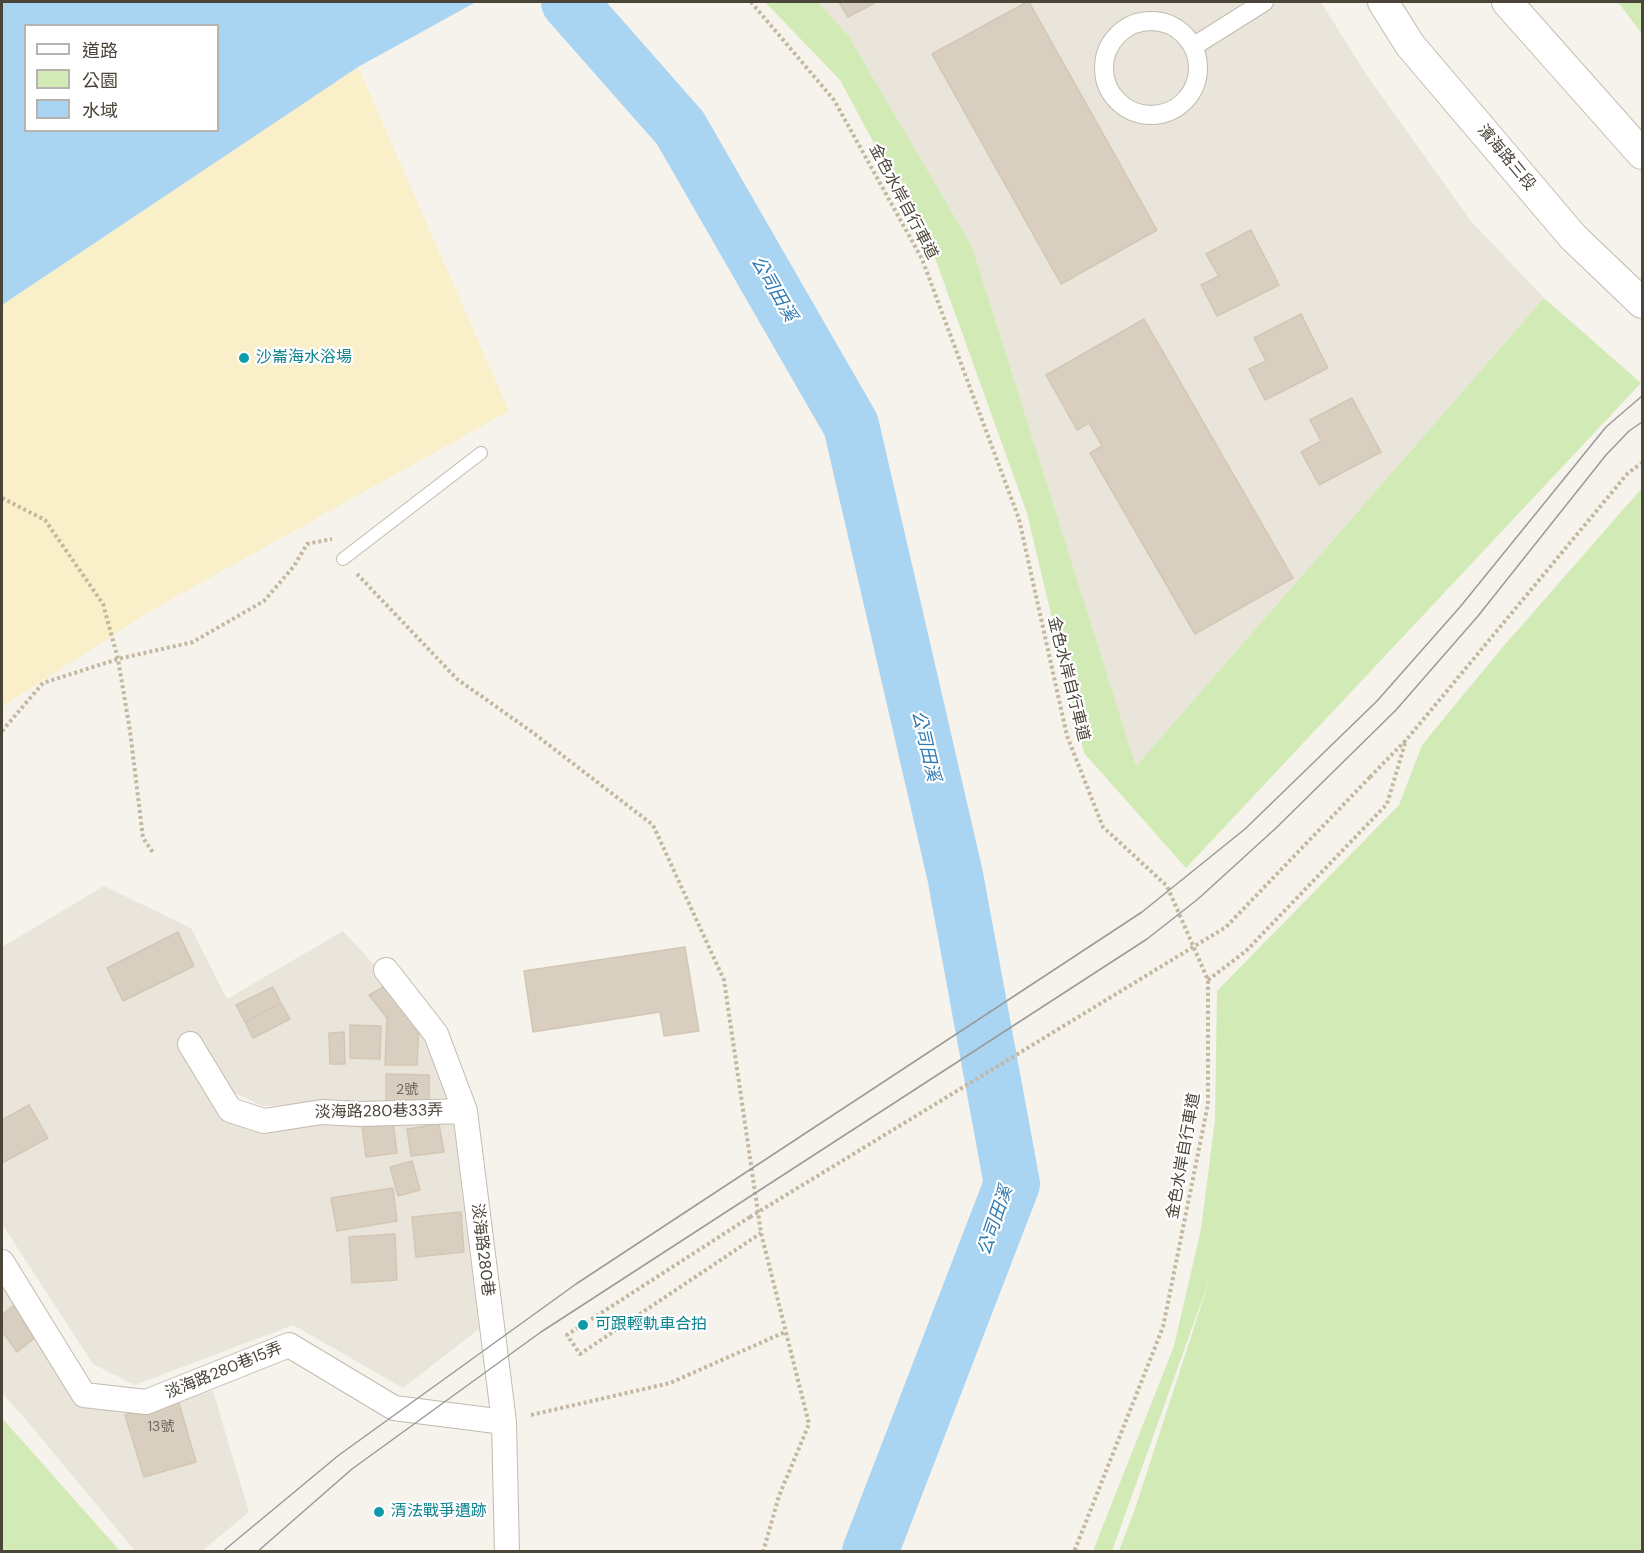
<!DOCTYPE html>
<html>
<head>
<meta charset="utf-8">
<style>
	body { margin:0 }
	#map { position:relative; width:1644px; height:1553px; overflow:hidden; background:#f6f3ec; font-family:"DM Sans","Noto Sans TC",sans-serif }
	canvas { display:block }
	.frame { position:absolute; inset:0; border:3px solid #4b4439; pointer-events:none }
	.legend { position:absolute; left:24px; top:24px; width:195px; height:108px; box-sizing:border-box; background:#fff; border:2px solid #b7b4b0; margin:0; padding:8px 10px; list-style:none; font-size:18px; color:#4b4439 }
	.legend li { display:flex; align-items:center; gap:12px; height:30px }
	.legend b { width:30px; border:2px solid #b7b4b0 }
</style>
</head>
<body>
<div id="map">
<canvas width="1644" height="1553"></canvas>
<div class="frame"></div>
<ul class="legend">
<li><b style="height:8px;background:#fff"></b>道路</li>
<li><b style="height:16px;background:#d2eab5"></b>公園</li>
<li><b style="height:16px;background:#a9d4f2"></b>水域</li>
</ul>
</div>
<script>
const context = document.querySelector('canvas').getContext('2d');
context.lineJoin = 'round';
function fill(path, color) { context.fillStyle = color; context.fill(path, 'evenodd'); }
function stroke(path, color, width, dash) { context.strokeStyle = color; context.lineWidth = width; context.lineCap = dash ? 'butt' : 'round'; context.setLineDash(dash || []); context.stroke(path); }
function drawText(font, color, halo, rows, align = 'center') {
  context.font = font + ' "DM Sans","Noto Sans TC",sans-serif'; context.lineWidth = 4.5; context.setLineDash([]); context.textBaseline = 'middle'; context.strokeStyle = halo; context.fillStyle = color; for (const [text, x, y, turn = 0] of rows) {
    context.save(); context.translate(x, y); context.rotate((+turn || 0) * Math.PI / 180); context.textAlign = isNaN(turn) ? turn : align; if (halo) context.strokeText(text, 0, 0); context.fillText(text, 0, 0); context.restore();
  }
}
fill(new Path2D(`
	M818,2h503l45,72 105,147 73,77 -408,468 -164,-520 -124,-211z
	M104,886l87,42 36,71 116,-68 47,51 36,47 23,74h-125l-61,3 -31,-14 -53,-46 83,83 102,-8 89,-3 26,211 -76,59 -110,-63 -158,60 -42,-21 -91,-140v-277z
	M2,1278l70,109 53,22 88,-18 36,121 -47,39h-67l-107,-129 -26,-29z`), '#eae5da');
fill(new Path2D(`
	M765,2h53l30,33 124,211 164,520 408,-468 97,85 -455,485 -102,-115 -57,-240 -93,-258 -94,-175z
	M1618,2h24v32z
	M1642,488v1063h-523l16,-42 76,-234 -99,276h-19l81,-205 27,-117 14,-109 2,-129 182,-186 23,-60 80,-97z
	M2,1418l118,133h-118z`), '#d2eab5');
fill(new Path2D(`
	M358,67l151,344 -357,199 -150,97v-402z`), '#f9efc9');
fill(new Path2D(`
	M2,2h474l-118,65 -356,238zM26,26h192v104h-192z`), '#a9d4f2');
stroke(new Path2D(`
	M569,2l111,126 171,297 104,450 57,309 -142,368`), '#a9d4f2', 56);
const building = new Path2D(`
	M839,2h37l-28,15z
	M1027,2h2l128,228 -96,54 -129,-230z
	M1251,230l28,55 -62,31 -16,-31 18,-9 -13,-22z
	M1301,314l27,54 -63,32 -16,-31 17,-8 -12,-23z
	M1144,319l149,259 -98,56 -105,-181 12,-7 -13,-23 -12,7 -31,-55z
	M1352,398l29,54 -62,33 -18,-33 20,-11 -11,-21z
	M178,932l16,34 -71,35 -16,-33z
	M685,947l14,84 -35,5 -4,-24 -127,20 -9,-61z
	M389,984l30,41 -2,40h-32l2,-47 -18,-23z
	M273,987l8,16 -36,19 -9,-17z
	M281,1003l9,16 -37,19 -8,-16z
	M350,1025l31,1 -1,33 -30,-1z
	M344,1032l1,32h-15l-1,-31z
	M386,1074l43,1v26h-43z
	M29,1105l19,33 -46,25v-43z
	M393,1122l4,31 -31,4 -4,-31z
	M439,1124l5,28 -33,4 -4,-27z
	M412,1161l8,29 -22,6 -8,-29z
	M393,1188l4,33 -60,10 -6,-33z
	M461,1212l3,40 -48,5 -4,-40z
	M395,1234l2,46 -45,3 -3,-46z
	M14,1305l23,31 -20,16 -15,-21v-16z
	M178,1400l18,62 -52,15 -19,-62z`);
fill(building, '#d8cfc1');
stroke(building, '#d3c7b4', 1.5);
const service = new Path2D(`
	M343,559l138,-106`);
const pedestrian = new Path2D(`
	M1104 68a47 47 0 1 1 94 0a47 47 0 1 1-94 0Z
	M1194,46l70,-44`);
const minor = new Path2D(`
	M386,970l50,64 29,77 39,311 3,130
	M190,1044l40,66 34,11 58,-9 38,2 105,-3
	M2,1262l82,133 62,7 143,-57 105,63 110,14`);
const tertiary = new Path2D(`
	M1383,2l27,43 163,192 69,66
	M1507,2l135,152`);
stroke(service, '#c2bbae', 14);
stroke(pedestrian, '#c2bbae', 20);
stroke(minor, '#c2bbae', 26);
stroke(tertiary, '#c2bbae', 32);
stroke(new Path2D(`
	M751,2l83,98 88,159 97,260 48,217 36,91 64,59 41,94v124l-45,223 -89,225
	M2,498l43,22 58,84 15,55 12,72 13,107 11,16
	M357,574l100,105 75,53 121,93 71,155 37,253 48,191 -30,72 -16,56
	M2,731l41,-48 75,-24 75,-17 71,-41 30,-35 13,-22 25,-5
	M1370,777l37,-38 221,-266 14,-10
	M1208,980l38,-29 141,-147 19,-64
	M750,1217l-183,118 13,19 181,-121
	M531,1415l139,-32 115,-51`), '#c4b79f', 4, [3, 3]);
stroke(service, '#fff', 12);
stroke(pedestrian, '#fff', 18);
stroke(minor, '#fff', 24);
stroke(tertiary, '#fff', 30);
stroke(new Path2D(`
	M222,1552l117,-97 237,-171 566,-372 103,-83 132,-128 83,-94 146,-180 36,-31
	M257,1552l95,-83 189,-137 606,-393 51,-40 78,-71 120,-118 82,-94 128,-161 23,-24 13,-9`), '#9a9a9a', 1.5);
stroke(new Path2D(`
	M750,1217l476,-290 144,-150`), '#c4b79f', 4, [3, 3]);
for (const [x, y, r, color] of [
	[244,358,6,"#0f9aa8"],
	[583,1325,6,"#0f9aa8"],
	[379,1512,6,"#0f9aa8"]
]) { const dot = new Path2D(); dot.arc(x, y, r, 0, 2 * Math.PI); context.fillStyle = color; context.fill(dot); stroke(dot, '#fff', 2); }
drawText('14px', '#6e675b', null, [
	["2號",407,1090],
	["13號",161,1427]
]);
drawText('16px', '#4b4439', '#fff', [
	["濱海路三段",1506,158,50],
	["金色水岸自行車道",903,202,62],
	["金色水岸自行車道",1068,679,76],
	["淡海路280巷33弄",379,1112,-1],
	["金色水岸自行車道",1184,1156,-80],
	["淡海路280巷",482,1250,83],
	["淡海路280巷15弄",224,1371,-22]
]);
drawText('16px', '#0d838f', '#fff', [
	["沙崙海水浴場",256,358],
	["可跟輕軌車合拍",595,1325],
	["清法戰爭遺跡",391,1512]
], 'left');
drawText('italic 18px', '#2e7ab2', '#fff', [
	["公司田溪",773,289,60],
	["公司田溪",925,746,77],
	["公司田溪",996,1221,-71]
]);
</script>
</body>
</html>
